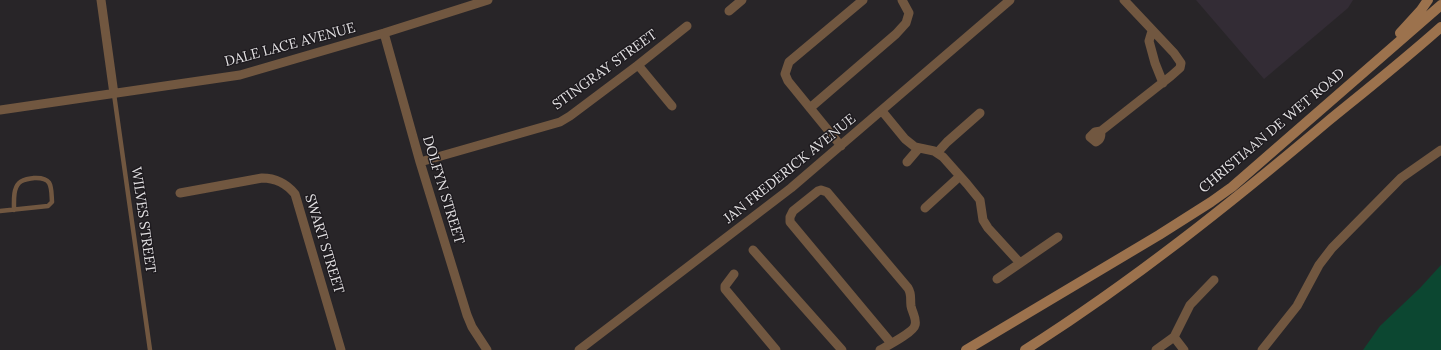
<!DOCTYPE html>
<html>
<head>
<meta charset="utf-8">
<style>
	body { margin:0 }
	canvas { display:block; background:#282528 }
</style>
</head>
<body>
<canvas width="1441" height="350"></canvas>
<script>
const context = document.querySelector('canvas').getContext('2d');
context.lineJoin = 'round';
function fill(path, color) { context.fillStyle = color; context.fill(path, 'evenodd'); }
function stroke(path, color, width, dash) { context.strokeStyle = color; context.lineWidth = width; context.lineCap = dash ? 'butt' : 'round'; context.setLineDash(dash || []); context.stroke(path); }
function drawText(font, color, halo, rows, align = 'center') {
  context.font = font + ' Lora,serif'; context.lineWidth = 3; context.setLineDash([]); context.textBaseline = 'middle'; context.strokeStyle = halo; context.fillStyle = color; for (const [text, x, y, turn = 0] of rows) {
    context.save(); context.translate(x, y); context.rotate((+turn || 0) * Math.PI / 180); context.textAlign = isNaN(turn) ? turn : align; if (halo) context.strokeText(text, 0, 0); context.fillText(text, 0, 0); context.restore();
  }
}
fill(new Path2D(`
	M1196,0h157l-5,8 -84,71z`), '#332c35');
fill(new Path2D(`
	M1441,265v85h-78l17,-24 40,-38z`), '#0c4731');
stroke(new Path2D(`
	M114,94l36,256
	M0,211l48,-5 4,-4c-1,-15 1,-25 -18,-24 -5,1 -11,1 -15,5 -6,6 -5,18 -5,27`), '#715740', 4.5);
stroke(new Path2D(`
	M101,0l13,94
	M729,11l13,-11
	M1152,31l-3,10 6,22 8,20
	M384,33l36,129 47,153 5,12 15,23
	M638,65l34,41
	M810,108l86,-74 10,-11 3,-10 -7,-13
	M0,110l240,-35 144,-42 104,-33
	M882,111l23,28 10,8 19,4 9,6 24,27 13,16 3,20 5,8 32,35
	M1101,131c0,5 0,8 -5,11l-6,-5 5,-5 6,-1 70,-55 9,-8 1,-5 -7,-10 -50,-53
	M841,146l-53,-65 -3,-7 4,-12 74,-62
	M937,153l10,-11 33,-29
	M420,162l140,-40 10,-6 68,-51 49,-39
	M907,162l12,-14
	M180,193l82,-15c14,0 24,5 33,16l46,156
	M925,208l35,-32
	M753,250l89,100
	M734,274l-9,12v3l51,61
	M997,279l61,-42
	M1174,337l16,-32 24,-25
	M579,350l212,-162 219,-188
	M880,350c7,-4 34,-18 35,-25 2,-6 -3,-13 -4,-19 -1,-7 1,-12 -3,-18l-81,-96 -6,-2 -3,1 -25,20 -3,6v5l101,121
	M1156,350l18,-13 10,13
	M1262,350l35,-44 22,-41 13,-17 69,-70 40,-28`), '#715740', 9);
stroke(new Path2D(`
	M1400,33l21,-23 7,-10
	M966,350l193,-115 52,-33 21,-15 209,-182
	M1025,350c107,-68 205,-146 302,-228 38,-31 77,-62 114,-95`), '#9c724d', 10);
drawText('14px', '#e4e2e4', '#1e1b1f', [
	["DALE LACE AVENUE",290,45,-15],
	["STINGRAY STREET",605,70,-36],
	["CHRISTIAAN DE WET ROAD",1272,131,-40],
	["JAN FREDERICK AVENUE",790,169,-39],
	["DOLFYN STREET",443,190,73],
	["WILVES STREET",143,220,82],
	["SWART STREET",324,244,73]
]);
</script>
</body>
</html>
